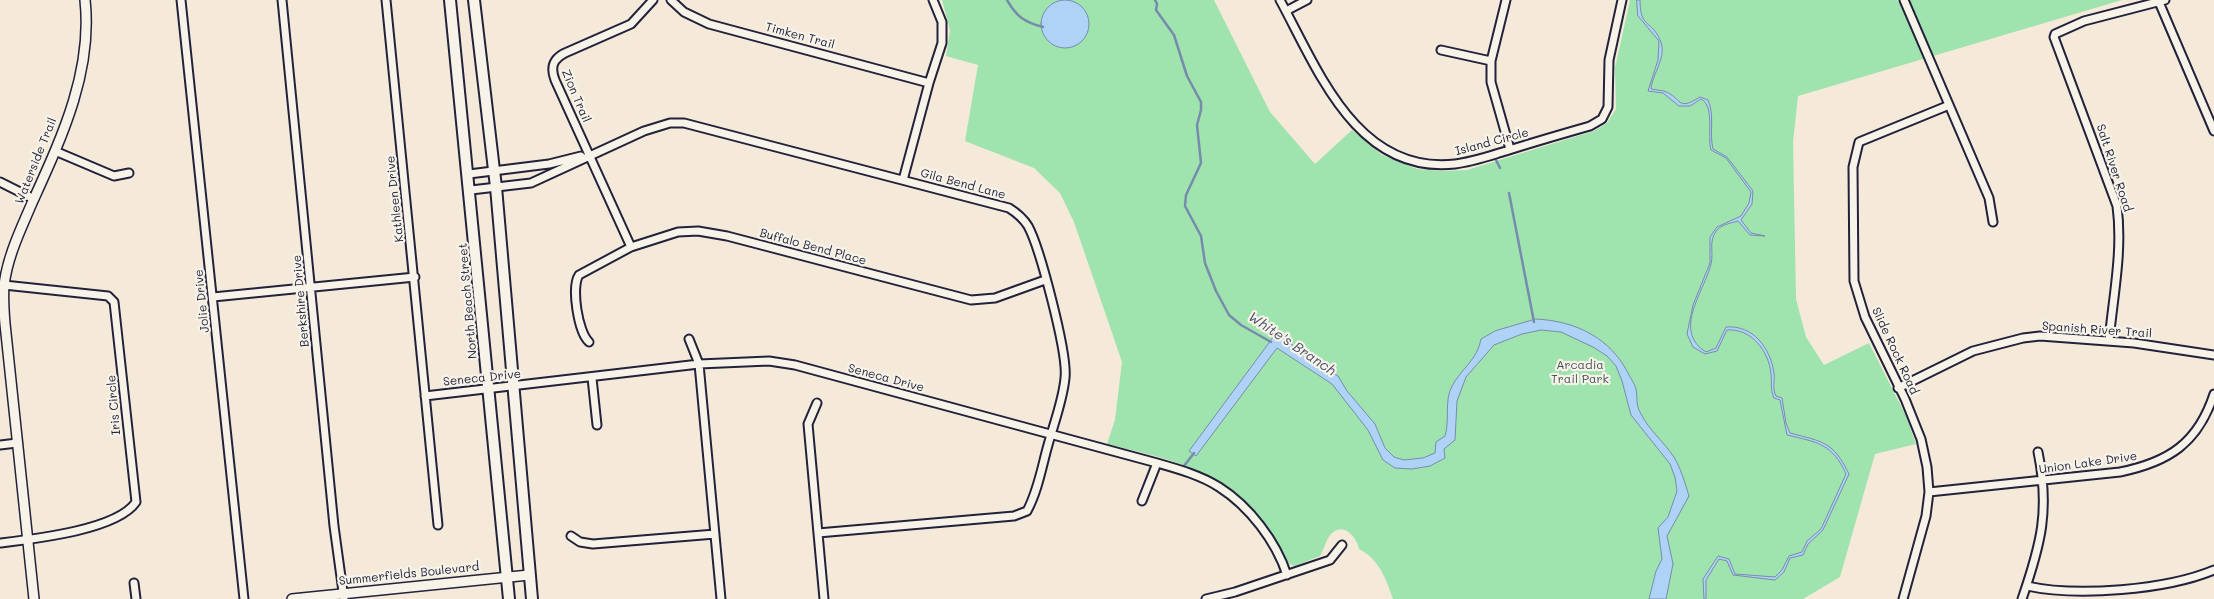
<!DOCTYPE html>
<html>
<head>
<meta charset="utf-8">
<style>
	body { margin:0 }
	canvas { display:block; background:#f5e9d9 }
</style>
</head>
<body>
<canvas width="2214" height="599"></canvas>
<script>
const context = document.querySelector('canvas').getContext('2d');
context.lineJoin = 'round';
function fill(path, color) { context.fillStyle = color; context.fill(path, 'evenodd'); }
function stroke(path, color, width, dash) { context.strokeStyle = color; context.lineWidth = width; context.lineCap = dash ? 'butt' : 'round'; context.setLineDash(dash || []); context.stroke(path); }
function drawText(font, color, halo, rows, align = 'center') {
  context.font = font + ' Mali,sans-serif'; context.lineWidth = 4.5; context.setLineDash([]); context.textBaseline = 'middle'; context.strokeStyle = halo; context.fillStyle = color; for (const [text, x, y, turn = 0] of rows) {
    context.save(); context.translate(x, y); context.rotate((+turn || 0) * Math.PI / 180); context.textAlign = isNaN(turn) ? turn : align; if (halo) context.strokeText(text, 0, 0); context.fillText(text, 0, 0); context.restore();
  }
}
fill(new Path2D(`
	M942,0h272l56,112 45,52 37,-34 30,25 35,14 25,2 25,-1 127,-39 13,-8 9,-14 -1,-41 15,-68h267l2,2 8,-2h215l-324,96 -5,46 3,157 10,38 18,28 45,-22 37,73 10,28 -41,10 -35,123 -37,22h-410c-7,-20 -14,-40 -34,-50 -2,-12 -16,-28 -28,-15 -5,5 -7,16 -11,22l-25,10 -6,-2c-13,-22 -26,-45 -44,-63 -37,-35 -90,-45 -138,-57l8,-24 7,-58 -48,-140 -14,-29 -26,-25 -69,-27 13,-76 -32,-9 4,-26z`), '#9fe3ae');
const water = new Path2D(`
	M1637,0h3c0,29 12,20 20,40 8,16 -8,34 -9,49 4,1 9,1 13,2 19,7 12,21 36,6l8,3c7,15 1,33 5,49l14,8 26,34 -1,13 -11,16 10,13 14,3 -15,-1 -12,-14c-7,2 -17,4 -21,9 -9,11 -3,22 -6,34 -7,28 -39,67 -5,88l10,-4 10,-21c27,-2 44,20 48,46 1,8 -2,15 2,23l6,2 4,25 4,10c33,9 43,8 59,41l-26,56 -15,14 -5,11 -13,3 -6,14 -9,8 -42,-5 -6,-14 -8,-2 -13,21v19h-2l-1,-20 15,-23 11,3 6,15 40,3 7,-7 7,-14 13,-4 5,-11 14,-12 25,-55c-13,-30 -29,-32 -59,-39l-7,-35 -6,-2c-4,-9 -2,-15 -3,-24 -2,-23 -20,-46 -44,-44l-10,21 -12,3 -12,-7 -6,-13 6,-29 17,-42v-26l7,-10 24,-11 8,-13 2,-11 -25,-34 -15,-8c-4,-15 4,-44 -10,-51l-11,7h-11l-16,-13 -15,-2 10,-31 1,-19 -21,-25z
	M1041 24a24 24 0 1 1 48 0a24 24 0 1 1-48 0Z
	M1536,319c40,2 75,19 93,56 2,4 6,9 7,14 2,9 -1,15 5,25 8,16 23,28 33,43 7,12 11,26 15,39l-22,40 6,28 -7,35h-17l7,-28 6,-12 -4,-31 10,-11 9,-26 -2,-14 -5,-13 -39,-49 -9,-34 -6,-15 -9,-10 -14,-9 -32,-15 -20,-2 -19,4 -28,11 -28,32 -9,24 -2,39 -11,9 1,9 -15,8 -18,3 -17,-1 -12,-8 -15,-30 -36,-46 -55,-36 -81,108 -7,-5 85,-115 9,2 42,31 13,7 9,15 28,33 10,24 9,9 10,3 19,-2 12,-5 1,-11 9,-6c5,-16 -1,-35 7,-50 9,-17 26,-27 29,-47l14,-8z`);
fill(water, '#afd3f7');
stroke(water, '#778cac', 1);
stroke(new Path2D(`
	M1007,0c10,17 17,22 36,27
	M1155,0l2,4 -1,6 18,25 13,41 14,26v8l-4,15 4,38 -15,32 -1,11 16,30 4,27 11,28 13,24 12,10 30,17
	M1496,160l4,8
	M1509,193l25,129
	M1184,466l10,-13`), '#778cac', 2.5);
const minor = new Path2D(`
	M181,0l63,599
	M282,0l52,526 10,73
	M386,0l52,525
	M671,0l13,12 25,12 220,59
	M1280,0c38,70 77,175 175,164 17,-2 34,-8 51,-13 28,-9 56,-17 84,-25l12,-7 6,-12 1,-47 13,-60
	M1506,0l-15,61v21l19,67
	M1904,0l85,198 4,24
	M2159,2l55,129
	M1286,11l21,-11
	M1441,50l50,11
	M55,151l59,25 15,-3
	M469,174l80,-10 32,-8
	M903,180l26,-97 13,-40v-21l-9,-22
	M0,182l34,17
	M471,190l60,-7 113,-52 26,-8h14l325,85c8,5 14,10 19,18 12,22 40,128 37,152 -2,22 -11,45 -17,67 -6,21 -10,46 -21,66l-13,5 -196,17
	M631,247l-76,-167c-5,-13 -2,-21 10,-27l66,-29 22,-24
	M213,297l202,-20
	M689,339l10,25 22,235
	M2109,341c4,-44 14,-90 8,-135l-63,-169 1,-3 29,-13 81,-21
	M589,342c-11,-10 -18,-55 -10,-67l52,-28 47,-15 20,-1 29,5 244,64 24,-2 50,-18
	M592,378l5,47
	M1898,388l75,-37 50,-13 17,-2 94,7 80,12
	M425,396l274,-32 70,-3 26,4 362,98c21,6 43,12 62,24 30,19 57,54 68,88
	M817,403l-9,21 16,175
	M0,445l17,-2
	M1929,492l191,-20c49,-10 78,-29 94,-78
	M1142,501l15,-38
	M571,536l9,6 13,2 122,-10
	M0,543c34,-4 117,-13 136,-41l-22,-200 -6,-6 -104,-11
	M134,583l2,16
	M2027,586c50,11 139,4 187,-16
	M1206,599l29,-7 95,-32 12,-15
	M1903,599l23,-83 3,-24 -2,-25 -6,-28 -16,-40 -40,-82 -11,-36 -1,-114 6,-25 88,-36
	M2022,599c19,-55 28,-89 16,-147`);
const tertiary = new Path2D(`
	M34,599l-29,-275c-1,-12 -2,-26 -1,-38 3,-29 17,-57 28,-83 29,-64 61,-131 53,-203
	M292,599l237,-24`);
const secondary = new Path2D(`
	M450,0l59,599
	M474,0l22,187 36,412`);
stroke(minor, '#22223b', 11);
stroke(tertiary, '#22223b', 12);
stroke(secondary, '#22223b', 14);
stroke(minor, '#f7f3e8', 7);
stroke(tertiary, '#f7f3e8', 9);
stroke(secondary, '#f7f3e8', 10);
drawText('12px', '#22223b', '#f7f3e8', [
	["Timken Trail",800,36,15],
	["Zion Trail",576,96,67],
	["Island Circle",1492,142,-15],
	["Waterside Trail",36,161,-68],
	["Salt River Road",2114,168,72],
	["Gila Bend Lane",963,184,15],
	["Kathleen Drive",395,199,-96],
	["Buffalo Bend Place",813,247,15],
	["Jolie Drive",202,301,-96],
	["Berkshire Drive",301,301,-95],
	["North Beach Street",468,301,-95],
	["Spanish River Trail",2097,330,4],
	["Slide Rock Road",1895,351,65],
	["Seneca Drive",482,378,-6],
	["Seneca Drive",886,378,15],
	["Iris Circle",114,405,-95],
	["Union Lake Drive",2088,463,-8],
	["Summerfields Boulevard",409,574,-6]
]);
drawText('12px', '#415258', '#f7f3e8', [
	["Arcadia",1580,365],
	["Trail Park",1580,379]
]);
drawText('italic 14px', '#454e6a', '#f7f3e8', [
	["White's Branch",1292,344,34]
]);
</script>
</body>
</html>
